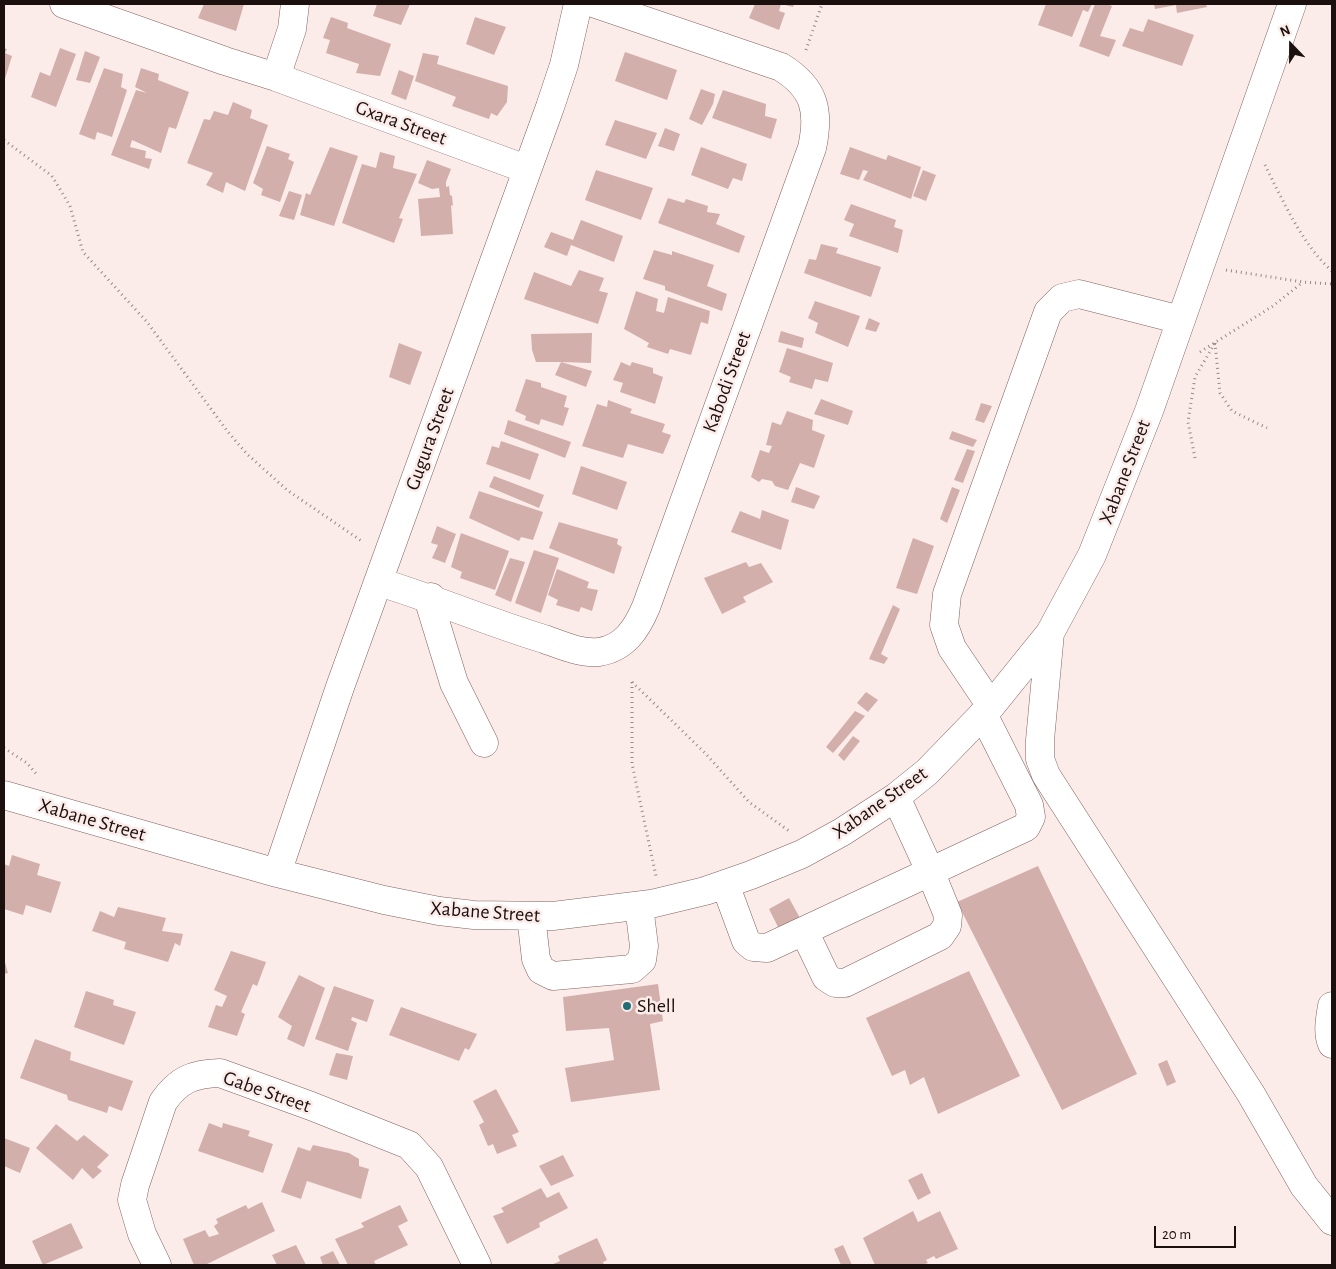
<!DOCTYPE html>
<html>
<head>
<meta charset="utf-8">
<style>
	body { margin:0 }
	#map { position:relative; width:1336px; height:1269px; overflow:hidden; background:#fbecea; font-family:"Alegreya Sans",sans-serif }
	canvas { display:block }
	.frame { position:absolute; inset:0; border:5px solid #1c100e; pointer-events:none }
	.north { position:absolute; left:1266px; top:20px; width:50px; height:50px; -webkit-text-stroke:4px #fbecea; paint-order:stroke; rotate:338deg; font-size:14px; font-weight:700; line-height:20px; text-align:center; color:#1c100e }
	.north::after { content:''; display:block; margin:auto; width:18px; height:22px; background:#1c100e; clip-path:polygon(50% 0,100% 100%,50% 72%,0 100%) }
	.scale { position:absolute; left:1154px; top:1226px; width:82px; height:22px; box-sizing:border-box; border:2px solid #1c100e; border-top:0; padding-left:6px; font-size:15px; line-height:18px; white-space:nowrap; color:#1c100e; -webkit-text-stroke:4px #fbecea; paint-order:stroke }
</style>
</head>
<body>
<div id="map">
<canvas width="1336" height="1269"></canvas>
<div class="frame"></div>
<div class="north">N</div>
<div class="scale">20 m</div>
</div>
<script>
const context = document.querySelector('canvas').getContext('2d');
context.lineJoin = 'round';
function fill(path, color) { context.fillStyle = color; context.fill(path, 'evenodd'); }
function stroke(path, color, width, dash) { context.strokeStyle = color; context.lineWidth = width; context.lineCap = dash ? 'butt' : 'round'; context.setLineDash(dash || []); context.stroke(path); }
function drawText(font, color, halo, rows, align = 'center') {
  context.font = font + ' "Alegreya Sans",sans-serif'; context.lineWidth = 5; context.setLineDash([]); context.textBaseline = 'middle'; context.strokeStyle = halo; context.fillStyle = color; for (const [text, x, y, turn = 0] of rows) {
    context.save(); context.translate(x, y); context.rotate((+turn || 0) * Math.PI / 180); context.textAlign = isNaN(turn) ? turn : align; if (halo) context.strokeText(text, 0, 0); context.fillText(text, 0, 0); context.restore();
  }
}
fill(new Path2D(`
	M204,4h40l-8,27 -38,-13z
	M377,4h33l-9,21 -28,-9z
	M755,4h39l-1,3 -12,-3 -2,7 6,2 -6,17 -30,-12z
	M1046,4h46l-4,8 -5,-2 -11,27 -34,-12z
	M1095,4h11l6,2 -12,30 16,4 -7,17 -30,-11z
	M1154,4h52l1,3 -30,6 -1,-8 -21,4z
	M331,17l17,6 -1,5 44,16 -11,32 -24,-3 3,-9 -33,-11 4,-13 -7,-2z
	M475,17l31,10 -12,28 -28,-11z
	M1148,19l46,16 -12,31 -60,-20 8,-18 13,4z
	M4,48l3,1 -2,4 7,3 -8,26z
	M60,48l16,6 -20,53 -25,-10 9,-25 10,4z
	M85,51l15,6 -10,26 -14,-3z
	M625,52l52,18 -10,30 -52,-19z
	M423,53l16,3 -2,8 71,22 -1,16 -10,14 -6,-3 -2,6 -37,-13 4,-9 -41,-16z
	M104,68l19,6 -2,13 6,3 -15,47 -15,-5 -2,8 -16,-6z
	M141,68l18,6 -1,6 31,12 -13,37 -7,-2 -8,26 -29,-13 -2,7 16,4 -1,7 7,1 -3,10 -38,-14 25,-65 11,3 -12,-6z
	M399,70l15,6 -8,24 -15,-6z
	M701,89l14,5 -2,10 -11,21 -13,-6z
	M723,90l43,14 -1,12 12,3 -6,20 -59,-21z
	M233,102l19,8 -2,8 18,7 -23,66 -19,-9 -3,11 -17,-8 7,-12 -26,-10 17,-44 6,1 4,-9 14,4z
	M615,120l42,13 -11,26 -41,-14z
	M665,128l15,6 -6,17 -16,-5z
	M267,146l23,8 -2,5 6,3 -14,40 -19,-7 2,-6 -10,-6z
	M330,147l28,9 -24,70 -34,-11 6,-22 4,2z
	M701,147l46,17 -5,17 -9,-3 -5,11 -37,-14z
	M850,147l36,13 2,-5 33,12 -10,32 -48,-19 5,-9 -5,-1 -4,10 -19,-6z
	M380,152l15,4 -2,12 24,6 -18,44 4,1 -9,24 -52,-20 20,-59 14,4z
	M427,160l24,9 -5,13v5l3,-1 1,9 2,1 1,10 -2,-1 2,29 -32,2 -3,-37 22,-2 -1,-9 -7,1 -14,-6z
	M596,170l57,18 -12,32 -56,-20z
	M923,170l13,5 -10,26 -13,-5z
	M289,191l13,4 -8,25 -15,-4z
	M668,198l16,5 2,-4 22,7 -1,6 13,2 -4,10 29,12 -6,17 -81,-30z
	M851,204l45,16 -2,7 9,3 -5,23 -49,-17 5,-12 -10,-4z
	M581,220l42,16 -9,26 -43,-17 -4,11 -23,-9 7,-15 22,8z
	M821,244l17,4 -2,5 45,14 -10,30 -67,-24 5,-14 7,1z
	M654,250l18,5v-4l42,14 -7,21 20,8 -5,17 -57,-21v-4l-22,-7z
	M579,270l25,8 -5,13 9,2 -10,31 -74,-25 10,-27 37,14z
	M636,291l22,8 -2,12 8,2 4,-16 42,14 -2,13 -7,-2 -10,33 -21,-6 -2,5 -21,-7 2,-4 -25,-14z
	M815,301l45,15 -12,31 -33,-14 3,-10 -10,-5z
	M869,318l11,5 -4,9 -11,-3z
	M781,331l23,7 -2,10 -24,-6z
	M592,333l-1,30 -30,-1 31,9 -6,16 -31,-12 6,-13h-25l-4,-12 -1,-16z
	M399,343l23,9 -12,33 -21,-8z
	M787,348l46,15 -5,19 -13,-3 -3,10 -23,-7 2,-5 -12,-5z
	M621,362l9,4 2,-4 21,6v5l10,4 -8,27 -35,-12 3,-9 -10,-3z
	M526,379l15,4v4l26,9 -3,11 5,1 -6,18 -22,-7 -2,6 -14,-5 1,-4 -11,-5z
	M821,399l32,12 -5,14 -34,-11z
	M608,400l24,9 -2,4 35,11 -3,8 9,3 -8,19 -35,-10 -5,14 -41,-12 15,-42 10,3z
	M981,403l11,3 -8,17 -9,-3z
	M787,411l26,9 -1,10 13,5 -11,33 -14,-5 -12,27 -13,-4 -3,-5 -10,-2 -3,3 -8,-5 9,-27 9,3 3,-7 -6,-1 6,-23 9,3z
	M508,420l63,22 -6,16 -61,-24z
	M952,431l25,9 -4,7 -24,-8z
	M501,441l38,13 -9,26 -44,-16 6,-18 7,2z
	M967,449l8,2 -12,32 -9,-3z
	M581,466l46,16 -10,28 -45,-16z
	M494,476l50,19 -5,13 -50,-21z
	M796,487l24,9 -6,13 -23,-7z
	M952,487l8,3 -13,33 -7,-4z
	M479,491l64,21 -10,28 -12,-3 -2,4 -50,-23z
	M762,510l27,10 -8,30 -50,-18 9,-21 20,8z
	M559,522l59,17 -1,5 5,3 -8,27 -65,-26z
	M437,526l19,8 -11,29 -13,-5 6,-13 -7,-2z
	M461,533l48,18 -14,39 -35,-12 2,-6 -11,-5z
	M913,538l21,8 -17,48 -21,-6z
	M534,550l25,8 -18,55 -26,-10z
	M510,558l15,4 -14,40 -16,-7z
	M746,562l3,5 12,-4 12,19 -30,15 3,5 -24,12 -18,-36z
	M557,569l32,13 -2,6 11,2 -6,21 -11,-4 -2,5 -23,-7 2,-5 -10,-5z
	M893,605l7,4 -19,45 7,4 -4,6 -15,-5z
	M866,692l12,8 -10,12 -11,-9z
	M855,711l10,5 -32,37 -7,-6z
	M853,736l7,5 -16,20 -6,-6z
	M12,855l28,9 -3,11 24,7 -10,31 -25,-8 -3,10 -19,-6v-45l5,2z
	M1038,866l99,208 -75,36 -105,-208z
	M789,898l11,20 -21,11 -10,-20z
	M118,907l48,11 -4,13 21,3 -3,12 -5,-3 -7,19 -44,-13 2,-7 -34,-11 8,-20 14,6z
	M231,951l35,11 -9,24 -4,-2 -12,28 4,2 -8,22 -29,-9 8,-22 6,2 5,-11 -13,-6z
	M4,959l4,14 -4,1z
	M969,971l51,105 -82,38 -14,-37 -14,8 -5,-15 -13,6 -26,-58z
	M299,975l26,13 -21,59 -17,-8 5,-13 -14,-9z
	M658,984l5,37 -13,3 10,66 -89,12 -6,-34 49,-8 -5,-32 -43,3 -3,-34z
	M334,986l40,14 -7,22 -15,-5 -1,3 6,3 -9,28 -33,-12z
	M86,991l28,9 -1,5 23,7 -12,33 -50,-18z
	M401,1007l76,27 -8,16 -4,-2 -6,13 -70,-26z
	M35,1039l36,13 -1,8 63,21 -11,30 -13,-5 -2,7 -39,-13 -1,-5 -47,-17z
	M336,1053l17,3 -6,24 -18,-5z
	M1167,1060l9,22 -9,4 -9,-22z
	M496,1089l23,43 -7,3 5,11 -20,8 -4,-10 -5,2 -9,-21 5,-3 -11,-21z
	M209,1123l13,5 1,-5 27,8 -2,5 25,8 -10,29 -65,-22z
	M56,1124l21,17 7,-6 25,20 -12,12 5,4 -9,8 -11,-11 -9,12 -37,-32z
	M4,1138l26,10 -10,25 -16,-7z
	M313,1145l36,8 10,6v7l10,3 -8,30 -54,-18 -6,18 -20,-7 17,-45 12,4z
	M563,1155l11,21 -23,10 -12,-20z
	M922,1173l9,20 -13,7 -10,-20z
	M541,1188l6,10 12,-6 9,16 -29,15 1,4 -33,17 -14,-28 11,-4 -3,-4z
	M262,1202l13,29 -70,34h-11l-11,-26 22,-9 4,7 10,-3 -5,-8 4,-3 -2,-4 30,-14 2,4z
	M400,1205l8,16 -10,5 10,19 -34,16 2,4h-28l-13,-26 29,-12 -3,-4z
	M913,1211l5,11 22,-11 18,38 -22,10 -2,-3 -8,4 2,3 -6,2h-47l-12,-27z
	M71,1223l12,25 -40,17 -11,-24z
	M597,1238l10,22 -4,2 1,3h-53l9,-4 -2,-5z
	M296,1245l10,20h-29l-5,-10z
	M843,1245l9,20h-11l-7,-16z
	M333,1251l7,14h-17l-3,-8z`), '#d2afab');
const minor = new Path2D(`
	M64,4l161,57 51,16 250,92
	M276,77l16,-48 3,-25
	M379,582c56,17 109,40 165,57 17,6 37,15 55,13 26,-4 38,-24 47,-45l166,-459c8,-37 3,-60 -31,-81l-185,-63
	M431,597l-3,1 26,85 30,60
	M1050,633l-10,107v19l6,16 205,319 53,92 28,35
	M991,706l-39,-58 -8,-23 3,-31 101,-282 14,-14 17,-4 102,26
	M4,795l273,78 107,27 55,11 35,4 79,1 98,-12 54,-13 46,-16 51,-21 40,-22 54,-35 31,-25 64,-66 59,-73 42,-78 57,-144 143,-407
	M277,873l63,-186 210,-580 14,-42 14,-61
	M725,884l21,57 7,6 14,1 259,-121 5,-10 -2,-12 -46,-91
	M531,916l5,43 5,11 12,6 79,-7 10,-9 2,-14 -5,-40
	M804,931l22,46 9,6h10l95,-47 7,-10 1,-11 -18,-44 -34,-74
	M1332,1006c-2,12 -5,27 0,38
	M157,1265l-15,-31 -10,-34 3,-15 28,-83c16,-23 30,-28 57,-29l91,33 98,39 20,22 48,98`);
stroke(minor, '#80615d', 29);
stroke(new Path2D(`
	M806,50l16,-46
	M4,140l48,36 18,30 13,46 64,70 81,110 19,22 40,36 76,52
	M1265,165c17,34 38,81 67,106
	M1226,270l77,12 29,2
	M1215,343l5,50 12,18 35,17
	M1200,352l73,-46 30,-24
	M1195,458l-7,-36 7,-45 20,-34
	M632,682l73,71 44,49 40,29
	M632,682v82l24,112
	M4,748l23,15 11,13`), '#958886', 3, [1, 4]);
stroke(minor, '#fff', 28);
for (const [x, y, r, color] of [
	[627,1006,5,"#226c75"]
]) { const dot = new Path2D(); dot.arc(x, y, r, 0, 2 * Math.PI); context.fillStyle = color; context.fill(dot); stroke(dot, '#fbecea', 2); }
drawText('20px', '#1c100e', '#fbecea', [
	["Gxara Street",401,123,20],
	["Kabodi Street",727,382,-70],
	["Gugura Street",430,439,-70],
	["Xabane Street",1125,472,-69],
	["Xabane Street",880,803,-35],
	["Xabane Street",92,820,16],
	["Xabane Street",485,912,4],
	["Gabe Street",267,1092,19]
]);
drawText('20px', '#1c100e', '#fbecea', [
	["Shell",637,1006]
], 'left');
</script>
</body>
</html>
